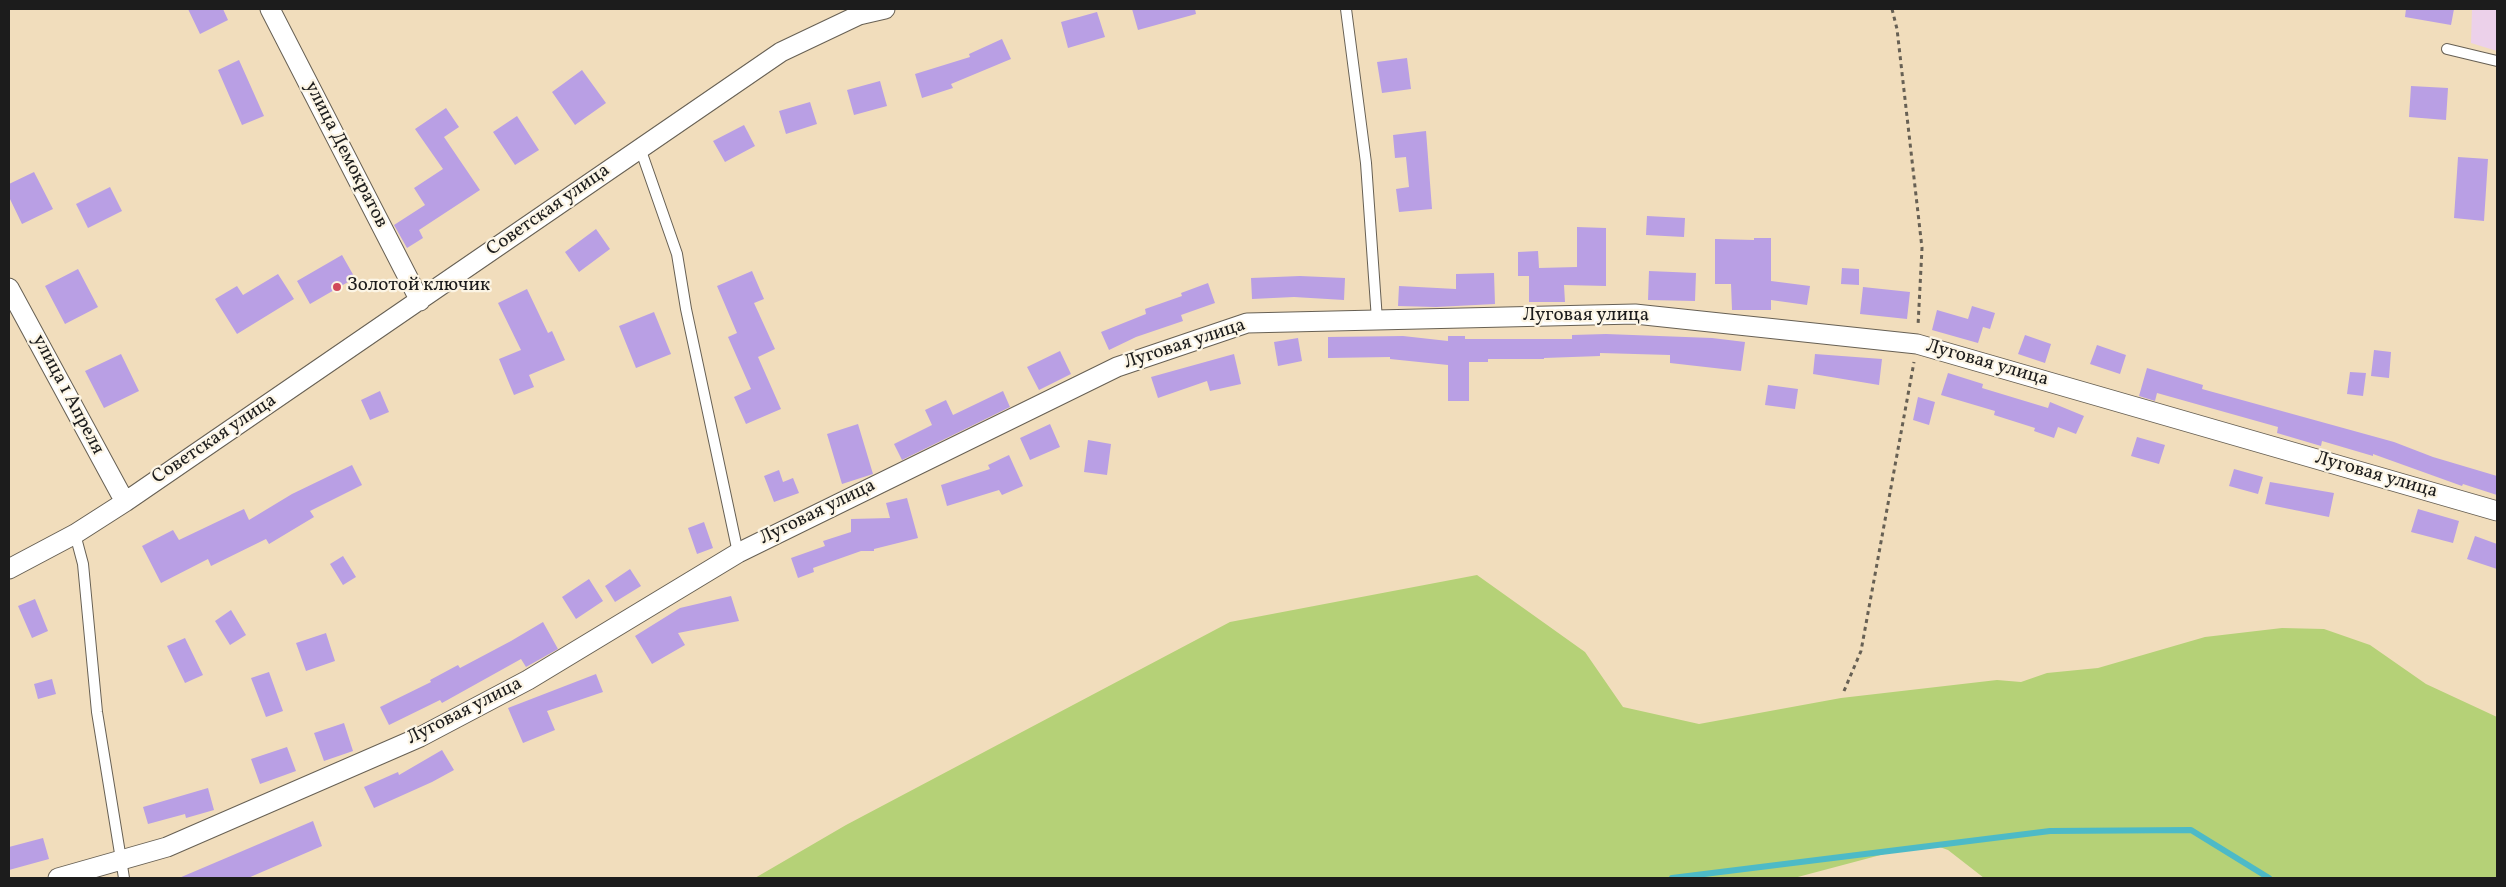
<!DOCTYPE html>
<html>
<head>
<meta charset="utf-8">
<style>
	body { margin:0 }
	#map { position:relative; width:2506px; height:887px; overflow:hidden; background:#f1ddbc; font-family:Vollkorn,serif }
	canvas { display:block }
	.frame { position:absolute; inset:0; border:10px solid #1c1c1c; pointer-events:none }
</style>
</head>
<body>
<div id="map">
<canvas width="2506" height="887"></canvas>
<div class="frame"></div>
</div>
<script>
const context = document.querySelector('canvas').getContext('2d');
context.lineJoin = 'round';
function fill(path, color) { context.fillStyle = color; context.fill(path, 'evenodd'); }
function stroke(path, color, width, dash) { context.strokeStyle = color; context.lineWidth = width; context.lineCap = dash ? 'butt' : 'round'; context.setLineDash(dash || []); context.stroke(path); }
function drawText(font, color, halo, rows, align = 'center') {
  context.font = font + ' Vollkorn,serif'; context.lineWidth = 4.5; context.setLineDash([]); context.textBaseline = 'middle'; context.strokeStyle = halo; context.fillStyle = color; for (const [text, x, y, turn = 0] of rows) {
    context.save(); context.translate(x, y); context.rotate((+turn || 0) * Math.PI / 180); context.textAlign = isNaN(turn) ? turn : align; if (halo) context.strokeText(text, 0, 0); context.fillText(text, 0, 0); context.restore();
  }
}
fill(new Path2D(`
	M2472,9h25v42l-26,-8z`), '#ecd1ea');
fill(new Path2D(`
	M1477,575l108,77 38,55 76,17 142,-26 156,-18 24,2 26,-9 51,-5 107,-31 77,-9 42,1 46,16 56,39 71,33v161h-513l-36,-28 -11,-4 -30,2 -113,30h-1039l91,-53 384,-203z`), '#b5d177');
stroke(new Path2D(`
	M1672,878l378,-47 141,-1 78,48`), '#4dbac7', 6);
fill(new Path2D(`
	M188,9h35l5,11 -28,14z
	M1132,9h63l1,5 -58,16z
	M2406,9h48l-3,16 -46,-8z
	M1097,12l8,25 -37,11 -7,-26z
	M1002,39l9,20 -60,25 2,4 -31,10 -7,-24 55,-17 -1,-3z
	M1407,58l4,31 -29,4 -5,-31z
	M239,60l25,56 -22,9 -24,-55z
	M582,70l24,33 -31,22 -23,-33z
	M880,81l7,25 -33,9 -7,-25z
	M2411,86l37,2 -2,32 -37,-3z
	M810,102l7,22 -31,10 -7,-23z
	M446,108l13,19 -15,10 36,53 -61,40 4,8 -16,10 -13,-23 31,-20 -11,-17 29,-19 -28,-40z
	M517,116l22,34 -24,15 -22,-33z
	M744,125l11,21 -30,16 -12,-21z
	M1426,131l6,78 -33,3 -3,-23 13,-2 -3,-30 -11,1 -2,-23z
	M2458,157l30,2 -4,62 -30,-3z
	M34,172l19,37 -31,15 -13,-27v-13z
	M110,187l12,24 -34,17 -12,-24z
	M1647,216l38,2 -1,19 -38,-2z
	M1577,227l29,1v58l-42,-1 1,17h-36v-26h-11v-24l20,-1 1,17 38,-1z
	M596,229l14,20 -31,23 -14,-20z
	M1754,238h17v43l39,5 -3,19 -36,-5v10h-39l-1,-26h-16v-45l39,1z
	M342,255l13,23 -45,26 -13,-23z
	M1842,268l17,1v16l-18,-1z
	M78,269l20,38 -33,17 -20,-38z
	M752,271l12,28 -10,4 21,46 -17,8 23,52 -35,15 -12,-27 17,-8 -23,-52 9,-4 -20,-47z
	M1649,271l47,2 -1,28 -47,-1z
	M1494,273l1,31 -59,3 -38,-1 1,-20 57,3v-15z
	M278,274l16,25 -57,35 -22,-35 22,-13 6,9z
	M1300,276l45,2 -1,22 -50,-3 -42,2 -1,-21z
	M1208,283l7,20 -34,12 2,6 -47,16 -27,13 -8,-18 45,-18 -1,-5 37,-13 -1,-3z
	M1863,287l47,5 -3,27 -47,-5z
	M527,289l21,44 4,-2 13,29 -36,15 5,12 -20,8 -15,-36 22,-9 -23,-47z
	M1972,306l23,7 -5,16 -7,-2 -5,16 -46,-13 5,-20 31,9z
	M654,312l17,42 -35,14 -17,-42z
	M1606,334l106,4 33,4 -4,29 -71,-8v-8l-70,-2v3l-56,2v1h-56v3h-19v39h-21v-36l-58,-6v-2l-62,1v-21l75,-1 45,5v-5h17v3h107v-4z
	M2025,335l26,9 -6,19 -27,-9z
	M1298,338l4,23 -24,5 -4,-24z
	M2097,345l29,10 -6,19 -30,-10z
	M2374,350l17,2 -2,26 -18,-2z
	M1060,351l11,23 -32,16 -12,-23z
	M121,354l18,37 -35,17 -19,-37z
	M1234,354l7,30 -31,7 -3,-10 -49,17 -7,-21z
	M1815,354l67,5 -3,26 -66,-11z
	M2147,368l56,17 -1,4 192,53 39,15 64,19v19l-34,-11 -1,2 -89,-32v2l-51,-15 -1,5 -44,-13 1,-6 -121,-34 -2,8 -16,-5z
	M2350,372l16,1 -3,23 -16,-2z
	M1948,373l35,11 -1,4 66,20 2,-6 34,14 -8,18 -18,-7 -4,11 -20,-7 1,-3 -41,-13 1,-4 -54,-16z
	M1768,385l30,4 -3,20 -30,-4z
	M380,391l9,21 -19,8 -9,-20z
	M1003,391l7,16 -108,53 -8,-16 38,-19 -7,-15 21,-10 7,15z
	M1918,397l17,5 -6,23 -16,-5z
	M858,424l15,50 -31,10 -15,-50z
	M1050,424l10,23 -30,13 -10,-22z
	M2137,437l28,8 -6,19 -28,-8z
	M1088,440l23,4 -4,31 -23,-3z
	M1009,455l14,31 -21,9 -3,-5 -52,16 -6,-21 49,-16 -2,-4z
	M352,465l10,20 -52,26 4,6 -45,27 -3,-5 -55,27 -3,-7 -47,24 -19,-37 31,-16 6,10 65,-31 5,11 43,-26z
	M2234,469l29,8 -5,17 -29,-8z
	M779,470l4,12 10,-4 6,15 -25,9 -10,-26z
	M2270,482l64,11 -5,24 -64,-13z
	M907,498l11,40 -44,11v2h-13l-48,17 1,4 -16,6 -7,-20 34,-12 -2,-5 28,-9v-13l39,-1 -4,-15z
	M2418,509l41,12 -6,22 -42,-11z
	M704,522l9,26 -16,6 -9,-26z
	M2475,536l22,8v25l-30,-10z
	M343,556l13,21 -13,8 -13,-21z
	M630,569l11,17 -26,16 -10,-16z
	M589,579l14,22 -27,18 -14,-22z
	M731,596l8,25 -61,12 7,12 -33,19 -17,-28 45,-28z
	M35,599l13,32 -16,7 -14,-32z
	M231,610l15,25 -16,10 -15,-24z
	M543,622l15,27 -32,18 -5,-8 -79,44 -2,-3 -51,25 -9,-18 51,-25 -1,-2 28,-15 2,3 51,-27z
	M326,633l9,28 -29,10 -10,-28z
	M185,638l18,37 -18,8 -18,-37z
	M269,672l14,39 -17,6 -15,-39z
	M596,674l7,18 -56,19 8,19 -32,13 -15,-35z
	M52,679l4,15 -18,5 -4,-15z
	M344,723l9,28 -29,10 -10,-28z
	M287,747l9,24 -36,13 -9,-25z
	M442,750l12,20 -22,12 -58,26 -10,-21 34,-15 1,3z
	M208,788l6,22 -28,8 -1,-4 -37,10 -5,-17z
	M313,821l9,25 -74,32h-69z
	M43,838l6,21 -40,11v-23z`), '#b99fe4');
const lane = new Path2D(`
	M1346,9l20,154 11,157
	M2447,49l50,12
	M640,148l37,106 9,55 52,244
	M75,534l8,30 14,148 27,166`);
const street = new Path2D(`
	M270,9l150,292
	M9,288l116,214
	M9,569l66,-35 50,-32 656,-450 78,-37 26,-6
	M58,878l109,-31 253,-110 108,-57 210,-127 379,-186 130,-44 388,-9 282,30 580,167`);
stroke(lane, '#676054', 12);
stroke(street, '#676054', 21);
stroke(new Path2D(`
	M1892,9l5,20 25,219 -4,78
	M1844,691l17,-40 53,-289`), '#676054', 3, [4, 4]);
stroke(lane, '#fff', 10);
stroke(street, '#fff', 19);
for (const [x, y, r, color] of [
	[337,287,5,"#d1495b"]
]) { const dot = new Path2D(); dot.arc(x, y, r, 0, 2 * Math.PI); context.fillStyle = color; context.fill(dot); stroke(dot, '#fcf5e5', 2); }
drawText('19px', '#1c1c1c', '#fcf5e5', [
	["улица Демократов",345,155,63],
	["Советская улица",549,211,-35],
	["Луговая улица",1586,317],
	["Луговая улица",1185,345,-18],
	["Луговая улица",1987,364,16],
	["улица 1 Апреля",67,395,62],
	["Советская улица",215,440,-34],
	["Луговая улица",2376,476,16],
	["Луговая улица",818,513,-26],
	["Луговая улица",465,712,-27]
]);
drawText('19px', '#1c1c1c', '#fcf5e5', [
	["Золотой ключик",347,287]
], 'left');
</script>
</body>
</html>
